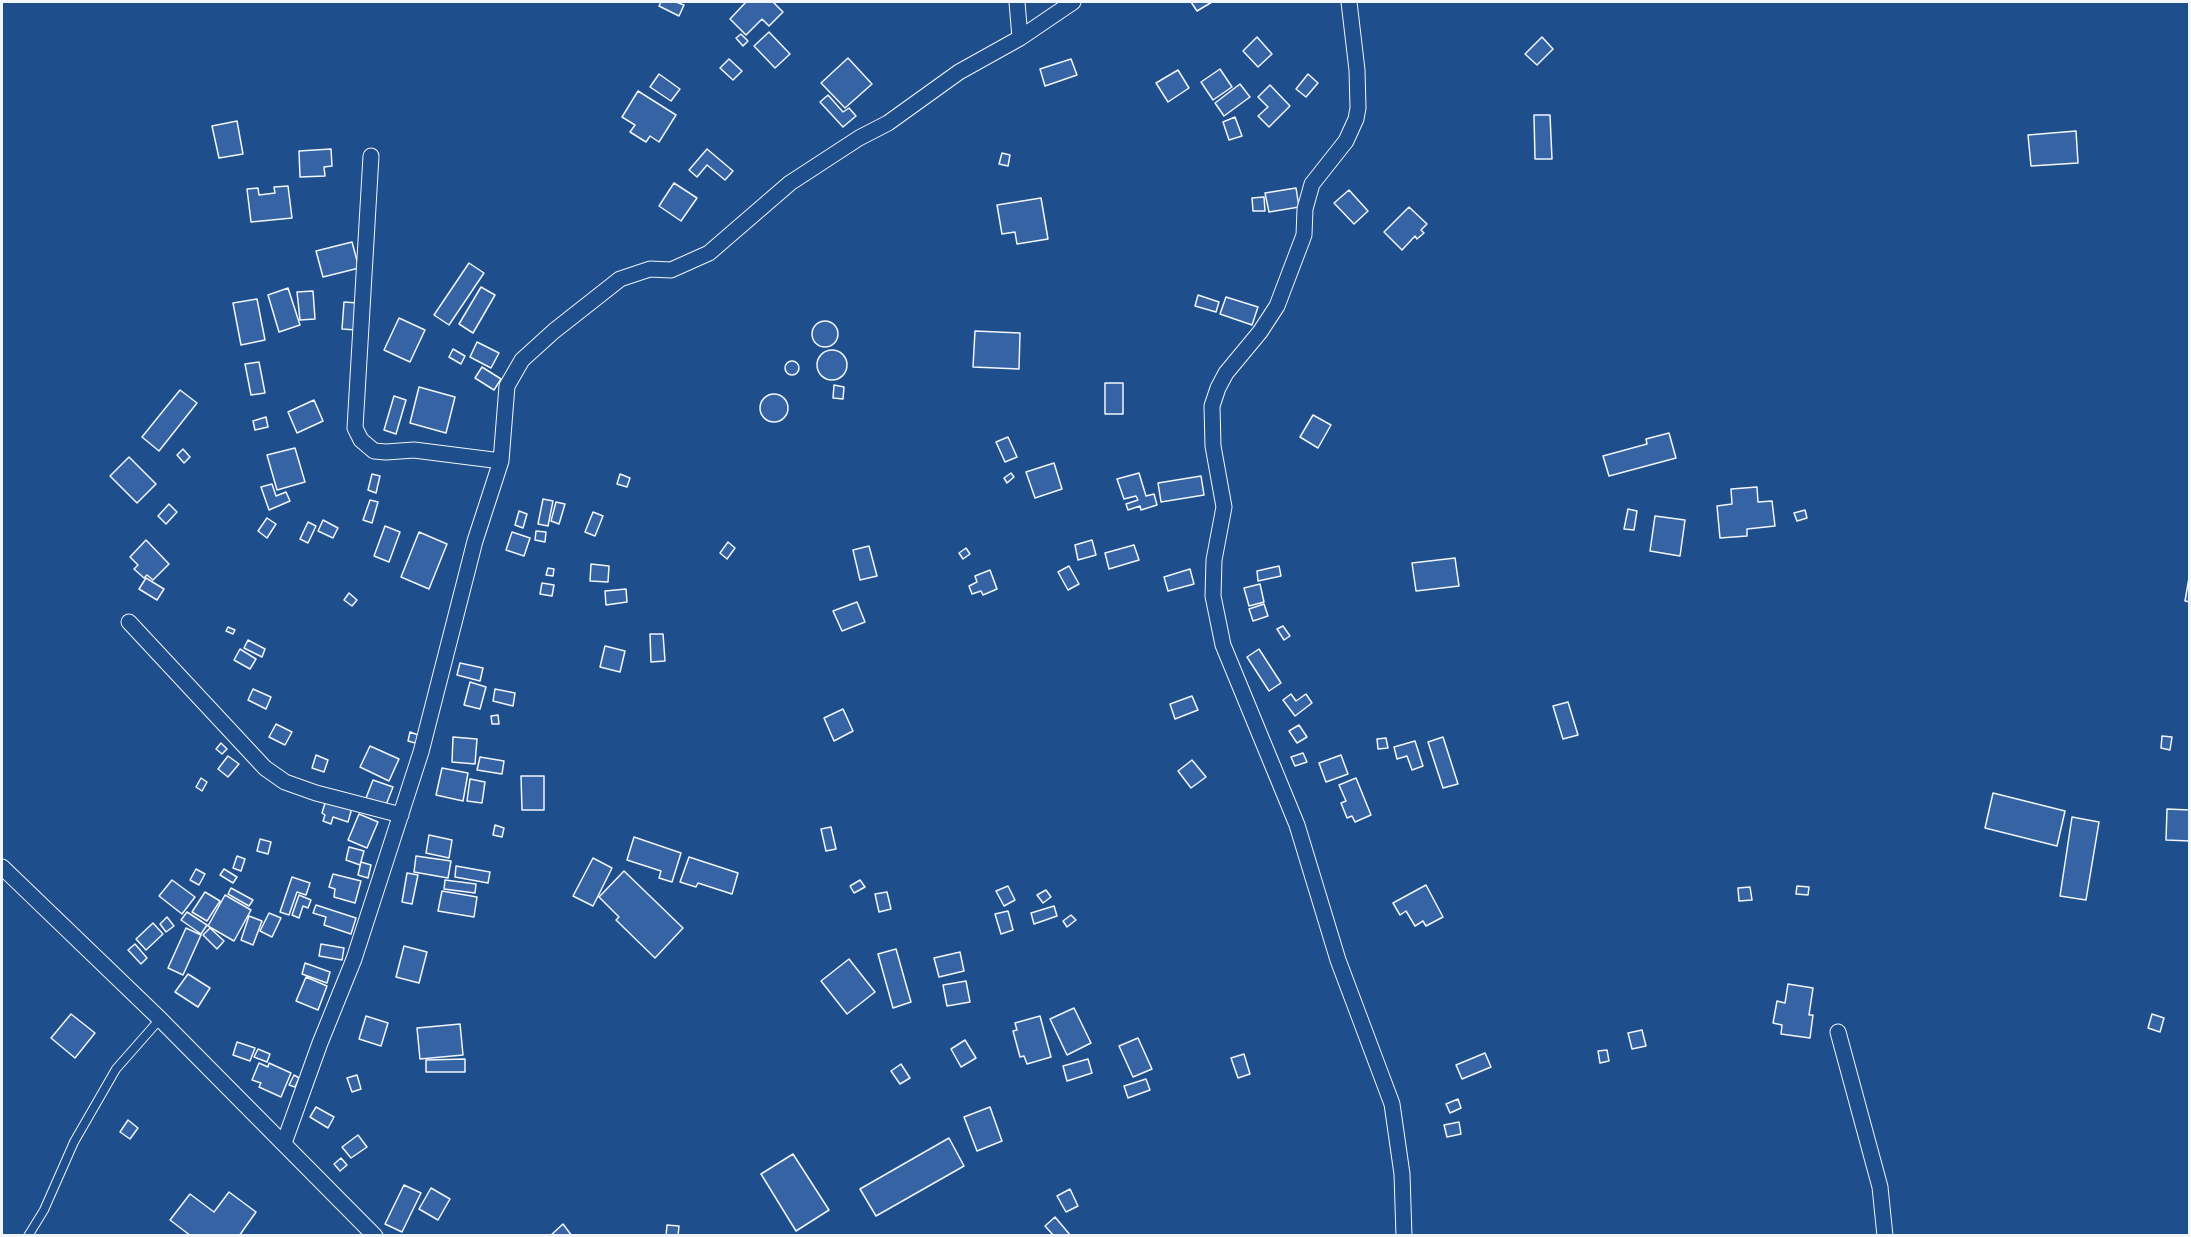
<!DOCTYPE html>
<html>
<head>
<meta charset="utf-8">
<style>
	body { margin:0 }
	#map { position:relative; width:2191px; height:1237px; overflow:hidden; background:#1f4e8c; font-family:Inter,sans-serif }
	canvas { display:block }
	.frame { position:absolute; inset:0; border:3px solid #f2f6ff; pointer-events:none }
</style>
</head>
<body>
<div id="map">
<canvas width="2191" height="1237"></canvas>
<div class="frame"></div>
</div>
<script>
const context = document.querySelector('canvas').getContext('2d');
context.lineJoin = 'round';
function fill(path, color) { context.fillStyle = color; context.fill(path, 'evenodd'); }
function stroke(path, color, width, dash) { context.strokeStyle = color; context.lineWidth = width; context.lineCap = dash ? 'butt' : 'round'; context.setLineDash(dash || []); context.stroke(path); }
const building = new Path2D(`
	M661,2h15l8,3 -5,11 -20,-10z
	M746,2h27l10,10 -14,14 -7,-7 -16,16 -16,-16z
	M1191,2h21l-15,9z
	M769,32l21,22 -15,14 -21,-22z
	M741,34l7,7 -5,5 -7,-8z
	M1257,37l15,17 -14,13 -15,-16z
	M1542,37l11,12 -16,16 -12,-11z
	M848,58l24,26 -27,24 -24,-25z
	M729,59l13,12 -9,9 -13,-12z
	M1071,59l6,16 -32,11 -5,-17z
	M1220,69l12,18 -19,13 -12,-18z
	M1178,70l11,18 -21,14 -12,-19z
	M659,74l21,15 -9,12 -21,-14z
	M1308,74l10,9 -12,14 -10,-8z
	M1240,84l10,13 -26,19 -9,-13z
	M1270,85l20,21 -21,21 -11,-11 10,-9 -10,-10z
	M638,91l38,24 -17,27 -9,-6 -4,6 -16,-10 5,-7 -13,-8z
	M828,95l15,17 6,-4 7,8 -13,11 -23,-25z
	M1534,115h16l2,44h-17z
	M1235,117l7,19 -13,4 -6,-18z
	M237,121l6,33 -24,4 -7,-32z
	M2076,131l2,32 -47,3 -3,-31z
	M331,149l1,17 -8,1 1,9 -25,1 -1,-26z
	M707,149l26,22 -8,9 -18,-15 -10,12 -8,-7z
	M1002,153l8,2 -2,11 -9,-2z
	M674,183l23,15 -16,23 -22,-15z
	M288,186l4,32 -41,4 -4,-33 11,-1 1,7 16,-2 -1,-6z
	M1296,188l3,19 -30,5 -4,-19z
	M1349,190l19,21 -14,13 -20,-21z
	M1264,197l1,14h-12l-1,-13z
	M1041,198l7,41 -31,5 -2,-12 -13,2 -5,-29z
	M1409,207l18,17 -6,6 3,3 -7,6 -2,-3 -13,14 -18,-18z
	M352,242l7,26 -36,9 -7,-26z
	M469,263l15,10 -35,52 -15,-10z
	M481,287l14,8 -22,38 -14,-9z
	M288,288l12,37 -21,7 -11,-37z
	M313,291l2,28 -15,1 -3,-28z
	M1198,295l21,7 -3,10 -21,-6z
	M1226,297l32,10 -6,18 -32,-11z
	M257,299l8,41 -24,5 -8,-42z
	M344,302l14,1 -2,27 -14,-1z
	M399,318l26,12 -15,32 -26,-12z
	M812 334a13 13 0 1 1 26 0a13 13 0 1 1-26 0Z
	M975,331l45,2 -1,36 -46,-2z
	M477,342l22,11 -8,15 -21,-11z
	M453,349l12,7 -4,8 -12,-7z
	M817 365a15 15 0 1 1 30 0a15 15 0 1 1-30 0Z
	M785 368a7 7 0 1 1 14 0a7 7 0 1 1-14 0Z
	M259,362l6,31 -14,2 -6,-31z
	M482,367l19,12 -7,11 -19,-12z
	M1105,383h18v31h-18z
	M834,385l10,2 -1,12 -10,-1z
	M419,387l36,10 -9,36 -36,-10z
	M180,390l17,13 -38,48 -17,-14z
	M760 408a14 14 0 1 1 28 0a14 14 0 1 1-28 0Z
	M394,396l12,4 -10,34 -12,-4z
	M314,400l9,21 -26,12 -9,-21z
	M1313,415l18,10 -13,23 -18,-11z
	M266,417l2,10 -13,3 -2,-9z
	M1669,433l7,25 -67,18 -6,-20 44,-12 -1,-5z
	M1008,437l9,20 -12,5 -9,-20z
	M295,448l10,34 -28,8 -10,-35z
	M183,449l7,8 -6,6 -7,-8z
	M129,457l27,27 -19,19 -27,-27z
	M1054,463l8,26 -27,9 -9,-26z
	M1011,473l3,4 -7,6 -3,-5z
	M1139,473l7,23 8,-2 3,11 -16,5 -1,-4 -12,4 -2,-6 12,-4 -2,-4 -12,3 -7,-20z
	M372,474l8,2 -4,17 -8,-3z
	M620,474l10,4 -3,9 -10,-3z
	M1201,476l3,19 -43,7 -3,-19z
	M272,484l4,12 10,-4 4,9 -21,9 -8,-23z
	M1757,487l1,15 14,-1 3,25 -28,3v7l-27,2 -3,-32 15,-2 -1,-15z
	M543,499l10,2 -5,25 -10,-2z
	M370,500l8,2 -6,21 -9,-3z
	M556,502l9,2 -6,20 -8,-3z
	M169,504l8,8 -11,12 -8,-8z
	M1628,509l9,2 -3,19 -10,-1z
	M1805,510l2,8 -10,3 -3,-8z
	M519,511l8,3 -4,14 -8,-3z
	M593,512l10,4 -8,20 -10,-4z
	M1655,516l30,4 -5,36 -30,-5z
	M267,518l9,6 -9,14 -9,-7z
	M323,520l15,8 -5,10 -15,-7z
	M308,522l8,4 -8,17 -8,-4z
	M385,526l15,6 -11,30 -15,-6z
	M536,531l10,1 -1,10 -10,-2z
	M419,532l28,12 -18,45 -28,-12z
	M512,532l18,6 -6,18 -18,-6z
	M146,540l23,24 -16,16 -6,-5 -3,3 -10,-9 4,-4 -8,-8z
	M1092,540l4,15 -18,5 -3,-15z
	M728,542l7,6 -8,11 -7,-6z
	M1134,545l5,15 -30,9 -4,-16z
	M869,546l8,30 -17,4 -7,-30z
	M966,548l4,6 -7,5 -4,-6z
	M1455,558l4,28 -43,5 -4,-28z
	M591,564l18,2 -1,16 -18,-1z
	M1069,566l10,18 -11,6 -10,-18z
	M1279,566l2,10 -23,5 -1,-10z
	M548,568l6,1 -1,7 -7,-1z
	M1190,569l4,15 -26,7 -4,-14z
	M990,570l7,19 -14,6 -2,-4 -9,3 -3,-8 8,-4 -2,-6z
	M2190,572v30l-5,-1z
	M146,578l18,11 -7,11 -18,-11z
	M542,583l12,2 -2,11 -12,-2z
	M1260,584l4,18 -15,4 -5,-18z
	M626,589l1,13 -21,3 -1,-14z
	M349,593l8,7 -5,6 -8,-6z
	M857,602l8,20 -23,9 -9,-20z
	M1264,604l4,12 -15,5 -4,-12z
	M1283,626l7,10 -6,4 -7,-11z
	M228,627l7,3 -2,4 -7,-3z
	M650,634h13l2,27 -14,1z
	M248,640l17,9 -3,8 -18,-9z
	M605,646l20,5 -5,21 -20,-5z
	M240,649l16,10 -6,10 -16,-9z
	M1259,649l22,34 -12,8 -22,-34z
	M460,663l23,5 -3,13 -23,-6z
	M470,682l16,5 -6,22 -16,-4z
	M253,689l18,8 -5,12 -18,-9z
	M495,689l20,4 -2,13 -20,-5z
	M1291,694l5,7 10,-7 6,9 -17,13 -12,-16z
	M1192,696l6,14 -23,9 -5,-15z
	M1568,702l10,33 -15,4 -10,-33z
	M843,709l10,22 -19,10 -10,-23z
	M498,715l1,9h-7l-1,-8z
	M276,724l16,8 -7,13 -16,-8z
	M1299,725l8,12 -10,6 -8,-12z
	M410,732l11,4 -2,8 -11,-3z
	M2162,736l10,1 -2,13 -9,-2z
	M453,737l24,2 -2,25 -23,-2z
	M1443,737l15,47 -15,4 -15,-46z
	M1386,738l2,10 -10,1 -1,-10z
	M1415,741l8,25 -11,4 -5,-14 -10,3 -3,-12z
	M221,743l6,6 -5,5 -6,-5z
	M370,746l29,13 -10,22 -29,-14z
	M1303,753l4,9 -12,4 -4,-9z
	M316,755l12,5 -4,12 -12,-4z
	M1341,755l7,19 -22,8 -7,-19z
	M228,756l11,8 -11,13 -10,-8z
	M480,757l24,4 -2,13 -25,-4z
	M1192,760l14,17 -15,11 -13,-17z
	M442,768l26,5 -5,28 -27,-6z
	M521,776h23v34h-22z
	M201,778l6,4 -5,9 -6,-4z
	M1356,778l15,37 -16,7 -3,-6 -5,2 -6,-15 5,-2 -7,-16z
	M470,779l15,3 -3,21 -15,-2z
	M373,780l20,7 -7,18 -20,-7z
	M1993,793l72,18 -8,35 -72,-18z
	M326,800l26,8 -4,14 -15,-5 -2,7 -8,-3 2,-6 -3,-2z
	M2167,809l23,1v31l-24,-1z
	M359,814l19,8 -11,26 -19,-8z
	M2072,817l27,5 -13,78 -26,-4z
	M495,825l9,3 -2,9 -9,-2z
	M831,827l5,22 -10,2 -5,-22z
	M429,835l23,5 -3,18 -23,-5z
	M634,837l47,16 -9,29 -13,-4 2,-7 -34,-11z
	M260,839l11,3 -3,12 -11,-3z
	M349,847l15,4 -4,14 -14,-5z
	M237,856l8,3 -4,12 -8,-3z
	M416,856l35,5 -3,17 -34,-6z
	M689,857l49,16 -6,21 -34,-11 -2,4 -16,-5z
	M593,858l19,10 -19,38 -20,-10z
	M361,862l10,3 -3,13 -10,-3z
	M456,866l34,6 -2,11 -33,-6z
	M196,869l9,5 -6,11 -9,-5z
	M224,869l13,8 -4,6 -13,-8z
	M624,871l59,57 -28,30 -39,-38 3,-3 -20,-20z
	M407,873l11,2 -6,29 -10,-2z
	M333,874l28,7 -6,22 -21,-6 1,-8 -6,-2z
	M292,877l18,6 -4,12 -9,-3 -8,23 -9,-3z
	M172,880l23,17 -13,17 -23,-18z
	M445,880l31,4 -1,9 -31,-4z
	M860,880l5,7 -11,6 -4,-7z
	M1426,885l17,32 -17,9 -3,-5 -8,5 -9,-15 -6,4 -7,-12z
	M1008,886l7,14 -11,6 -8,-15z
	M1797,886l12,1 -1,8 -12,-1z
	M1750,887l2,13 -13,1 -1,-13z
	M231,888l22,12 -4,6 -21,-12z
	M1046,890l5,7 -8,6 -6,-8z
	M442,891l35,6 -3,20 -36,-6z
	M205,892l15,9 -13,20 -15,-9z
	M887,892l4,17 -12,3 -4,-18z
	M225,895l26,15 -17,31 -26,-15z
	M299,895l12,5 -3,8 -5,-2 -4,12 -7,-3z
	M316,905l40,13 -5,16 -27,-9 2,-8 -13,-4z
	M1054,906l3,10 -23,8 -3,-11z
	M1008,911l5,19 -12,4 -6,-20z
	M187,912l20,13 -6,9 -20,-14z
	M269,913l12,5 -9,19 -12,-6z
	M1071,915l5,5 -9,7 -4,-6z
	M249,916l13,5 -9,24 -12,-5z
	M167,917l7,9 -8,6 -6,-8z
	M153,923l10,11 -17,16 -10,-11z
	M186,928l15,7 -18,40 -15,-7z
	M210,928l14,13 -7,8 -14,-14z
	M135,944l12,14 -6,6 -13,-14z
	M321,944l23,4 -2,12 -23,-4z
	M404,946l23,6 -8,31 -23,-6z
	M896,949l15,53 -18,6 -15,-54z
	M960,952l4,19 -25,6 -5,-19z
	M849,959l26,33 -28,22 -26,-33z
	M305,963l25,9 -3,11 -25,-9z
	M188,974l22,14 -12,19 -23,-15z
	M306,977l21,9 -9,24 -22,-9z
	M966,981l4,21 -23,4 -4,-21z
	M1788,984l25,4 -4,27h4l-3,23 -29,-4 1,-9 -9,-2 4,-22 8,2z
	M1074,1008l17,35 -24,12 -17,-36z
	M71,1014l24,19 -20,25 -24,-20z
	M2152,1014l12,4 -4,14 -12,-4z
	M366,1016l22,7 -7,23 -22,-7z
	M1040,1016l11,41 -24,7 -3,-8 -4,1 -7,-26 4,-1 -2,-7z
	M460,1024l3,31 -43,4 -3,-31z
	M1642,1030l4,16 -14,3 -4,-16z
	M1138,1038l14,31 -19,8 -14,-31z
	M965,1040l11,18 -15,9 -10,-18z
	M237,1042l18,6 -5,13 -17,-6z
	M258,1049l12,5 -3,8 -13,-5z
	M1607,1050l2,11 -9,2 -2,-12z
	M1485,1053l6,14 -29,12 -6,-14z
	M1244,1054l6,20 -12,4 -7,-20z
	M465,1059v13h-39v-12z
	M1088,1059l4,14 -25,8 -4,-15z
	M259,1063l9,4 1,-4 22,10 -10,24 -22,-10 2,-4 -9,-3z
	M901,1064l9,14 -10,6 -9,-13z
	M294,1075l5,3 -4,9 -6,-2z
	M357,1075l4,14 -9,3 -5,-14z
	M1146,1079l4,11 -22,8 -4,-12z
	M1458,1099l3,9 -11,5 -4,-9z
	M316,1107l18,10 -6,11 -18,-11z
	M990,1107l12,34 -25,10 -13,-34z
	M128,1120l10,8 -8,11 -10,-7z
	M1459,1122l2,12 -14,3 -3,-12z
	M358,1135l9,12 -16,11 -9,-11z
	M949,1138l15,28 -88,50 -16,-27z
	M793,1154l36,56 -33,21 -35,-57z
	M341,1158l6,7 -7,6 -6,-7z
	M404,1185l17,8 -19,39 -17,-8z
	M431,1188l19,11 -12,21 -19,-11z
	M1070,1189l8,17 -12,6 -9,-16z
	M229,1192l27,20 -17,24h-48l-21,-16 20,-26 24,18z
	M1055,1217l16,19h-17l-9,-10z
	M563,1224l9,12h-22z
	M667,1225l12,1 -1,10h-12z`);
fill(building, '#3563a3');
stroke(building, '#f2f6ff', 1.5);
const service = new Path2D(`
	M28,1236l16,-26 30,-68 42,-73 44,-50`);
const minor = new Path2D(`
	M1017,2l3,36
	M1349,2l8,68 1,38 -2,11 -10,22 -34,43 -7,25 -1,26 -27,71 -17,26 -34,41 -8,15 -6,18 1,40 11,61 -10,53 -1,36 10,49 74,180 41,135 54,144 10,70 2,62
	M371,156l-16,272 6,12 13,11 12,1 28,-2 87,11
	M129,622l136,146 20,14 31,11 85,22
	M2,867l158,152 215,217
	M1838,1032l42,155 5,49
	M284,1143l36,-100 34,-84 67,-207 54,-211 26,-80 6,-75 15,-26 32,-29 66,-52 30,-10 21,1 38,-17 81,-70 69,-45 29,-15 71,-51 61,-34 53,-36`);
stroke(service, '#f2f6ff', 10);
stroke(minor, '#f2f6ff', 17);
stroke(service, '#1f4e8c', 8);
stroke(minor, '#1f4e8c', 15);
</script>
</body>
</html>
